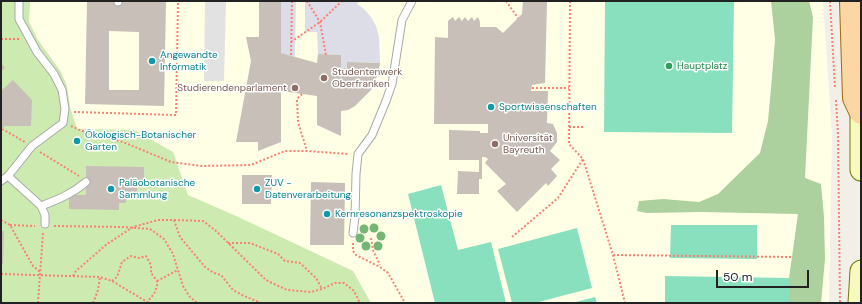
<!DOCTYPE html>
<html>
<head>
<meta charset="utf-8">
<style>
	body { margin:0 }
	#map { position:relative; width:862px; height:304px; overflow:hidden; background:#f2efe9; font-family:"DM Sans",sans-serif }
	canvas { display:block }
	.frame { position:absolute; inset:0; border:2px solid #222; pointer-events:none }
	.scale { position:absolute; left:716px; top:270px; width:93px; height:18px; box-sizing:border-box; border:2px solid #222; border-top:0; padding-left:5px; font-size:12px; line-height:14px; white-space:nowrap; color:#222; -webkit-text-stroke:3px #fff; paint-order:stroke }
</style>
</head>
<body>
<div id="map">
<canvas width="862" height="304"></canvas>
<div class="frame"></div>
<div class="scale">50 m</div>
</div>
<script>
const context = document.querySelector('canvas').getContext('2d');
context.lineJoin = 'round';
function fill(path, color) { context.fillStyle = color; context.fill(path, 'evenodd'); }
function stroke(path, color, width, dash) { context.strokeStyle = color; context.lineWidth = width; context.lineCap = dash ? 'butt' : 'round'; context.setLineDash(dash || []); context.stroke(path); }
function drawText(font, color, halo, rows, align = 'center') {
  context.font = font + ' "DM Sans",sans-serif'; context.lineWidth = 3; context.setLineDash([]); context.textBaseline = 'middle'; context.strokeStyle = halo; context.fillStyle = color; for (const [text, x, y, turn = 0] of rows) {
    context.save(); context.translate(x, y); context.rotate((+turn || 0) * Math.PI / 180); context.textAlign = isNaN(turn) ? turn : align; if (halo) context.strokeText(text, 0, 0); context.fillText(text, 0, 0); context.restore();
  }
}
fill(new Path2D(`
	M30,1h793l9,134 -3,168h-458l-18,-32 -117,-55 -49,-21 -14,-43 -39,-22 -57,-1 -7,-22 -3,-21 -6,-14 -23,-32 -9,-18z`), '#ffffe5');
fill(new Path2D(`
	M1,1h29l-1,21 9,18 23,32 6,14 3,21 7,22 57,1 39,22 15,43 48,21 117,55 18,32h-370z`), '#cdebb0');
fill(new Path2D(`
	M771,1h38l4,16 -8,161 16,6 3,33 1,42 -4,44h-32v-25l9,-64 -97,-2 -54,1 -10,-2 2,-10 24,-2 36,3 19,-8 42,-41 8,-32 4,-44 3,-38z`), '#add19e');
fill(new Path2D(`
	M605,1h129l-2,132 -128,-1z
	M441,185l17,65 33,-8 15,61h-71l-27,-109z
	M671,225h86v34l-87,-1z
	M577,228l15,60 -57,15h-23l-14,-54z
	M665,276l124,2v25h-124z
	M595,297l2,6h-25z`), '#88e0be');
fill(new Path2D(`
	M205,1h21l-2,80h-20z`), '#e2e2e2');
fill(new Path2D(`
	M281,1h15l-1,56 -14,-4z
	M305,1h54l-2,3 7,5 7,8 5,9 3,11 1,26 -33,-1v6h-6v-13l-23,-1 -1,-22h-12z`), '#dddde8');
fill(new Path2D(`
	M87,1l79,1 -2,104 -79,-2zM109,31l30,1v58h-30z
	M259,1h22v52l36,10 1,-9 23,1v13h6v-6l33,1 -2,11 -7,16 -16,16 -7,4 -7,1v25l-24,-11v-29l-36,-5v51l-23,9v-9h-22l15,-81 -5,-24h13z
	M523,1h24l-2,82 -13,2 -1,6h17l-1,32 6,1 4,9v9l-7,9 10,9 -9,9 6,7 -9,10 -2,-3 -29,29 -20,-21 9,-7 -21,-21 3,-4 -3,-2h-3v22h-3v15h-22l1,-23 21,1v-12h-30v-30l31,1v2h8v-9h-54l1,-87 13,1v-17l5,-4 2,4 4,-4 3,4 3,-4 3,4 4,-4 2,4 4,-4 2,5v5h16l7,6 19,-19z
	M1,63l4,5 -4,3z
	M13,80l19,20 -1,26h-26l-4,4v-39z
	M86,166l58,1v19h-7v6h-5l-1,6h-5v5h-7v7l-50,-1v-14h17z
	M242,175h30l-1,29h-29z
	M311,182l34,1 -1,62h-34z
	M1,231h3l-1,33 -2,-1z`), '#c7bfb8');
const service = new Path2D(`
	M118,2v-1
	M8,176l33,30 4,9v9
	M1,181l7,-5 24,-30 31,-23 2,-14 -3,-19 -8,-16 -17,-22 -18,-33v-18
	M41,206c16,-6 31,-12 45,-24
	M353,233l2,-16 1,-43 2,-20 14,-19 14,-34 6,-17 10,-64 10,-19`);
const secondary = new Path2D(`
	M861,119v51
	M859,303l2,-32`);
const primary = new Path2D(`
	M851,1l3,97 7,15`);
stroke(service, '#a9a9a9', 9);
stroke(secondary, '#707d05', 23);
stroke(primary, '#a06b00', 24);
stroke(new Path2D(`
	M307,1l13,21 6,33
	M506,1l12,17
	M570,1l-1,143 14,15 30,96 12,48
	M830,1l5,87
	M1,39h19
	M291,42l29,-20 22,-21
	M291,55l1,-54
	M532,88h37
	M302,94l-5,5 1,23 9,29
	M836,100l2,34 2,169
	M74,112l102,3 2,-114
	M71,126l11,5 41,11 48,20 31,4 49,-1 34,-14h22l42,3
	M569,127h14
	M2,129l23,13
	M40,152l39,24
	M1,220l9,5 23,41 7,6
	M174,220l6,17 25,30 9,6 7,2 12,15 11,6 17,7
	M10,225l25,1
	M54,226l69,1 27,2 14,10 9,15 10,32 7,11 7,6
	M512,237l46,-39 25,-39
	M371,238l2,12 7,15
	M228,243h22l28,11 7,7 15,2 16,15 6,11
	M353,243v8l3,4 24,12 8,6 17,30
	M613,255l178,2
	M1,274l99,3 12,4 37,22
	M73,276l3,-5 31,-27 26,-17 25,-7h16l29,1 13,10 50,49 21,10 24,2 11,-3 13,-6h9l10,8 6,12
	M112,281l5,-4 5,-15 9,-6 8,2 7,-2 5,9v8l6,8v5l-3,8 -6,7
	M157,281l21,-11
	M38,303l5,-70
	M93,303l5,-13 2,-13`), '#fa8072', 2, [2, 2]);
stroke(service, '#fff', 7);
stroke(secondary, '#f7fabf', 21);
stroke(primary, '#fcd6a4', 22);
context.fillStyle = '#74b475';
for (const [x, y] of [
	[374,228],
	[364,229],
	[381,236],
	[360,238],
	[366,246],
	[378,246]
]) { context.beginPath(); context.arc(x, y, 4.5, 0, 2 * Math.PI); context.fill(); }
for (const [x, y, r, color] of [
	[152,61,4,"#0f9aa8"],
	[669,66,4,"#2e9e5b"],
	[324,78,4,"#8d6e63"],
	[295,88,4,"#8d6e63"],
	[491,107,4,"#0f9aa8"],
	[77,141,4,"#0f9aa8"],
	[495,144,4,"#8d6e63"],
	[111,189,4,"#0f9aa8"],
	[257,189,4,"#0f9aa8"],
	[327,214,4,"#0f9aa8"]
]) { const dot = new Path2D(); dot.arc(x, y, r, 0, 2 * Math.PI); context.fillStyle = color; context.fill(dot); stroke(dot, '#fff', 1.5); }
drawText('10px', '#0d838f', '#fff', [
	["Angewandte",160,55],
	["Informatik",160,67],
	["Sportwissenschaften",499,107],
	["Ökologisch-Botanischer",85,135],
	["Garten",85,147],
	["Paläobotanische",119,183],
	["Sammlung",119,195],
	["ZUV -",265,183],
	["Datenverarbeitung",265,195],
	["Kernresonanzspektroskopie",335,214]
], 'left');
drawText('10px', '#27864d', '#fff', [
	["Hauptplatz",677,66]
], 'left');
drawText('10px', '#785e54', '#fff', [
	["Studentenwerk",332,72],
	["Oberfranken",332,84],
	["Studierendenparlament",287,88,"right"],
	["Universität",503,138],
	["Bayreuth",503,150]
], 'left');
</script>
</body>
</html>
